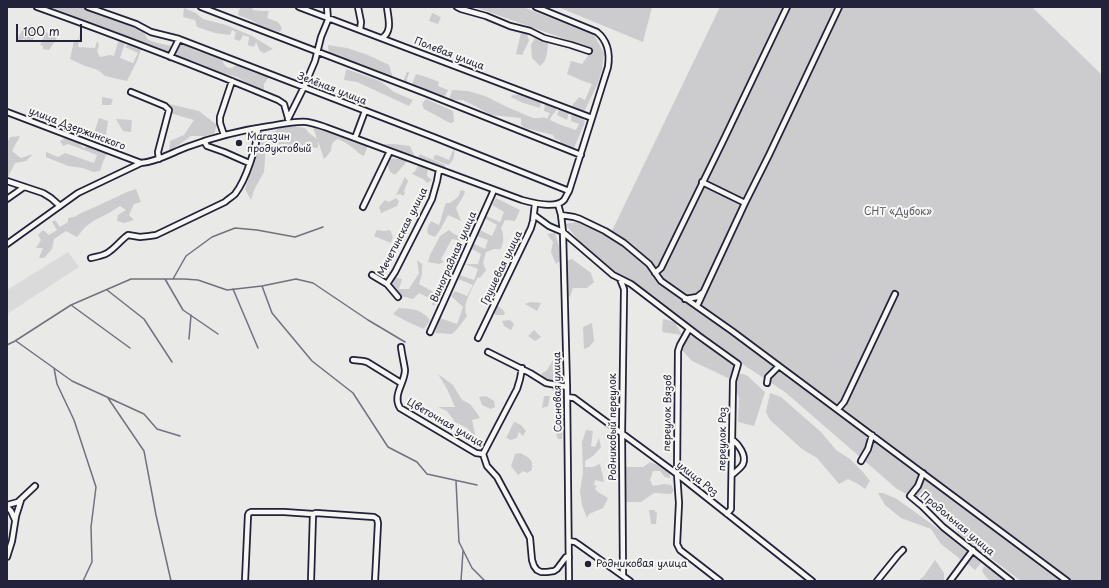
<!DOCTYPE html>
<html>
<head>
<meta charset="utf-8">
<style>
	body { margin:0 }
	#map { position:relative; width:1109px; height:588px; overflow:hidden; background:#e9e9e7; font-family:"Playpen Sans",sans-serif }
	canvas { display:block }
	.frame { position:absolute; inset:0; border:8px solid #22223b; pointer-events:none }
	.scale { position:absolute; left:16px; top:24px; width:66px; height:18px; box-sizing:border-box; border:2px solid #22223b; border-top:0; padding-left:5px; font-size:12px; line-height:14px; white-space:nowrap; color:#22223b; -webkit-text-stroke:3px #f6f6f2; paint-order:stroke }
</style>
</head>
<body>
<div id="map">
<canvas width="1109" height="588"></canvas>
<div class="frame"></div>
<div class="scale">100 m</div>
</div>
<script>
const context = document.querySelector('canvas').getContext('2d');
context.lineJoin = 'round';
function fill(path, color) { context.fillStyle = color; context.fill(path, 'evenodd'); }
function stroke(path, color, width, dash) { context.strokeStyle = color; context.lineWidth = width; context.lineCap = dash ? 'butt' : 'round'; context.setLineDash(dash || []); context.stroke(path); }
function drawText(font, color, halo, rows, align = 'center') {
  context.font = font + ' "Playpen Sans",sans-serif'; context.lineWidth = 4; context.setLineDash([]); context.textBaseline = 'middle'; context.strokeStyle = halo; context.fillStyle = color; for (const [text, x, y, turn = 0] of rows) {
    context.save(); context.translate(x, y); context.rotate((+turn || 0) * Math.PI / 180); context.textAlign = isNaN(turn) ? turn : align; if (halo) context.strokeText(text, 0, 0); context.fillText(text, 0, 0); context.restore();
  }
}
fill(new Path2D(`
	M68,252l11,15 -72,47v-24z`), '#dadada');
fill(new Path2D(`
	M42,7h40l29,11c5,0 7,3 12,5 6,3 14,5 20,9 3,2 3,6 6,8 6,3 15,4 22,6l-1,4 4,-5 7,-2 18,9h6l17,8c4,9 8,10 15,5 9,4 19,10 29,10l3,2 -5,7v5l-8,-1 -19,-11 -15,-4 -31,-13h-7l-14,-9 -1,2 -2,1 -3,-4 -13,-3 -11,-6 -15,-3 -2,-3h-5l-1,-3c-3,-2 -5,0 -9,-1 -7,-1 -12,-5 -18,-7 -10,-3 -23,-5 -30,-13l-4,1z
	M241,7h13l-2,3 10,1h7l-2,7 11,4 4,6 -2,4 -19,-6 -10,-6 -13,-5 1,-5z
	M475,7h48l71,28 10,18 -2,17 -4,13 -14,29 -6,-2 -6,-4 7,-9 6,3 7,-16 -9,-3 -16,-7 4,-13 11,3 11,-15z
	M558,7h94l-9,35z
	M720,7h312l70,68v506h-81l-61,-46 -15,-21 -48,-25 -112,-97 -61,-40 -57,-44 -66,-41 -36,-43 12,-2 32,15z
	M184,8l12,5 7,6 23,6 26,11 21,13 -9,4 -4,-2 -4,-9 -2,5 -6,-2 1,-8 -6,-2 -3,6 -6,-2 2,-7 -4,-2 -2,5 -15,-2 -18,-6 -2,-7 -12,-3z
	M432,13l9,4 -3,7 -9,-3z
	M32,25l5,5 -5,12 -9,-3 -4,3 -2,-3 7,-12z
	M526,30l3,11 -7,14 -6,-1 5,-21z
	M46,32l11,6 -8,12 -6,-1v-3l-3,-1z
	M80,33l-2,14 17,1 2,-7 2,4 -2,6 3,6 10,-2 4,1 4,-14 4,-2 3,3 -5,15 13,5 5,-10 -13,-6 3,-3 13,5 -4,12 -10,20 -22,-5 -7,-6 -13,-4 -15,-7 4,-18 3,1z
	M535,38l13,5c-1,8 0,17 -8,23l-8,-8 -1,-13z
	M328,45l19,3 21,7 21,10 4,13 10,4 4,-10h2l-3,11 6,1 4,-10 13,4 10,4 -1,4 10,4 -4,8 -13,-5 -102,-37z
	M346,69l34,12 14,11 19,8 -4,6 -52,-24 -13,-2z
	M452,90l16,1 17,5 22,11 26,11h7l4,-1 3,2 3,-6 -6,-2 1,-7 12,4c-2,6 -6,7 -7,12l11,5 15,5 3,-6 -8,-3v-6h9l5,7 -11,26 -10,-2 -5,-6 -4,-1 -2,-4 -28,-7 -4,-3v-7l-30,-3 -14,-8 -14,-7h-14z
	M523,94l8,5 10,3 -1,6 -17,-5 -12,-6 1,-2z
	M102,97l11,2 -2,6h-9z
	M426,99l27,12 1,11 -4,1 -26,-14 -2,-5z
	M169,104l30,7 18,14 -3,9 -9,2h-14l-22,16 1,-11 14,-6 10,-15 -24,-7z
	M559,109l10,3 -2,8 -10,-5z
	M99,118l9,3 -2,14 -12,-2z
	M116,119l16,1 -1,12 -8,-1z
	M285,125l20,3 4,5 8,6 -4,-12 12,2 43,16 -4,11c-6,-2 -7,-5 -11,-8 -5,-4 -10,-7 -15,-9 -7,3 -6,6 -7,11 -2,4 -4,6 -7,9l-6,-18v7l-23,-2 -11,-2 -18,2 -2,26 -10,18 -3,10 -6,-11 16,-50z
	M20,136l-8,15 9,7 12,-4 -7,7 -11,2 -7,14h-1v-34l3,-6z
	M65,138c5,1 9,1 12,4 3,2 4,4 7,6l4,-3 19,8 -4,9 -3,9 -7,1 -10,-4 -15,-2 -22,-9v-5l12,5 7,-4 29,10 3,-8 -29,-11 -5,2 -3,-5z
	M383,144h11l16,2 5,11z
	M454,148c1,7 0,13 -6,17l-15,-6 2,-4h2l12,5z
	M420,154l25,11v2l-3,2 -11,-5 -14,-4z
	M389,158l18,2 -2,4 -10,11 -5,-3 -2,-6 -3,-1z
	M418,165h4l6,3 -1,8 5,4 -5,3 -4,-4 -11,-5 4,-4z
	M405,177l3,4 -4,10 1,2 -2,3 -3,-2 -4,1z
	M136,189l5,13 -7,2 -5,11 5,5 -10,3 -7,-2 1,-6 8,-5 -6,-4 -11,7 -14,7 -10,7 -8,10 -11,-6 -12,8 -2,10 -8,9h-5l4,-10h-7l5,-8 -3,-5 5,-5 6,5 8,-5 -5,-8 3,-2 5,7 8,-5v-4l6,-1 9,-5 12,-5 32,-15z
	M461,190l4,1 -1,4 -8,13 5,13 -13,-6 -8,15 -5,7 -7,-3 -1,-5 4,-8 8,4c3,-8 4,-15 7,-22h4l8,-6z
	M396,198l3,3 -2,5 -16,7 -2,-6 6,-7 4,2z
	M496,198l24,12 -5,11 -10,-1 -4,8c3,7 3,13 0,21h-7l-8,3 -3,11 3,7 -6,8 -2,-1c-5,11 -17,27 -11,39l-9,12 -6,6 -17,-1 5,-15 17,6 6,-17 -12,-11 4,-5 12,5 6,-11 -15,-6 2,-4 14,5 4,-11 -13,-5h13l3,-10 -11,-6 4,-4 11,5 3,-9 -11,-4 3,-6 12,6 5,-11 -11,-6v-3l14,6 4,-10 -12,-7z
	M377,230l7,1 6,-1 3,7 -2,6 -17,-7z
	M449,230l5,4 9,4 -2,3 -9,-2 -11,20 3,3 -5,2 -11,-2 2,-7 10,-19z
	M555,233l4,14 2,13 -5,4 -5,-12 2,-10 -6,-8z
	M572,259l19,14 3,9 -7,6h-14l-3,9 -5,-3 -1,-32z
	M417,260l5,4v10l-3,10 20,11 -4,10h-3l1,-5 -14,-7 -6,6 -17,-4 -6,-8 3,-10 9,2 -3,10h10l10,-16z
	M530,302l11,1 -4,8 -12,-7z
	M495,303l10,9 -1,3h-7l-6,-2z
	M399,308c14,1 22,1 31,12l-6,9 -14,-6 -17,-9z
	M663,319l12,3 7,13 -20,-3z
	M510,320l4,4 -3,6 -7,-4 -2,-5z
	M592,323l2,18 -5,6 -5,2 -1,-22z
	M534,330l7,7 -6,4 -7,-5z
	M689,335l18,11 28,20 -5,13 -38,-18 -11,-12z
	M553,360l6,2v16l4,14 -1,47h-4l-3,-8 2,-33 -9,-17 -7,-7 6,-4z
	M438,374l15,11 9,15 8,4 7,9 3,5 -8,2 4,18 -9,-10 -12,-6 -8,-11 -9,-4h17l-8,-18z
	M738,374h5l5,2 6,6 11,10 -11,34 -16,-4 1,-24 -4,-10z
	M770,393l11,4 40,35 15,18 14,9 13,13 7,9 -5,8 -7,-5 -10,-5 -9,5 -22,-26 -15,-9 -32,-29 -4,-8z
	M486,396l8,5 1,6 -4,2 -9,-4 -3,-8z
	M544,396h6l-2,10 -6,2z
	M514,422l7,3 5,6 -3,5 -4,-4 -2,6 -6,2 -5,-2z
	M586,430l7,1 -2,15 4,1 4,-9 2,9 -8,9 -8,5v6h8l7,-3 4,18 -9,-2 -1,5 3,1 -2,3 3,3 10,6 -5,10 -14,6 -2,4 -5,-13 -2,-14 3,-18 -1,-31z
	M520,453c10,5 13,6 12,17l-5,3 -4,-2 -5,4 -7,-9 4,-12z
	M650,462l10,4 10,7v5l-5,-1 -5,-6h-7l-3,9 3,6 11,-2 7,1 3,5 -3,4 -17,-1 -13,9h-17l1,-35h18z
	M878,493h5l14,6 40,29 30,23 -7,9 -1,-2 -18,-14 -10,-15 -30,-11 -16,-13z
	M649,510h5l3,3 -1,11h-5z
	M973,555l8,8 -6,7 -7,-6z
	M935,560l9,13v8h-26l6,-5z
	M984,566l13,7 7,8h-14l-4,-4 -4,-6z`), '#ccccce');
stroke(new Path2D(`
	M165,279l18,31 35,24
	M173,279l13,-23 26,-19 23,-9 22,2 38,7 28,-10
	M262,286l10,27 40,48 41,32 35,54 29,15 10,12 50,11
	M233,289l25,59
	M107,290l37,29 28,43
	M71,305l59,43
	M189,339l2,-24
	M16,341l56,40 72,33 13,15 23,7
	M7,345l8,-4 56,-36 60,-26h53l14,1 29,10 35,-4 34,-7 17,4 55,37 37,22
	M54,368l3,16 17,36 22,67 -5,40 1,35 -9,19
	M108,398l36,53 12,64 15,66
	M456,481l3,61 13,26 13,13
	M461,581l2,-30`), '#71717f', 1.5);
const street = new Path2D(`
	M37,7c81,29 162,60 241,93l6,4 4,14
	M88,7l48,17 15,8 28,7 257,99 133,53
	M201,7l224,86 156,62
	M299,7l293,111
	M358,7l3,15 -1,8
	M457,7l4,2 25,7 24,10 20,5 14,7 27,7 18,6
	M382,38c11,-7 6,-20 5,-31
	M170,57l9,-18
	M131,92l34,14 4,4 -11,42 1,7
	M7,112l134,51c16,-1 32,-11 46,-16 27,-10 55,-17 83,-21 12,-2 25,-5 37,-4 6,1 12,3 18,5l197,73c11,3 34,9 42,0 2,-3 3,-6 5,-9l39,-124c2,-13 0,-26 -11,-35l-61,-25
	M288,119l16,-32 11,-26 6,-24 7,-17 -1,-13
	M224,135l-4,-12v-6l12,-36
	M355,138l10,-27
	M204,141l3,5 17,6 25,11
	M7,181l36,12 8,5 9,8
	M702,182l43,21
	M7,199l17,-12
	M558,204l3,11 2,17 4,155 2,194
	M363,207l27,-56
	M534,215l15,11 14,6 50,43 18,9 68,52 39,28 -5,17 -2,124v4l-4,5
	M561,215l13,2 6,2 25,12 19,12 25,21 12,17 71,50 335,250
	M7,244l71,-51 63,-30
	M91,258c7,-2 14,-2 19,-7 7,-5 11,-11 18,-16l12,2 9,-1 7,-1 69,-33c3,-3 7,-5 10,-8 11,-14 22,-48 23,-66
	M655,273l6,-5 64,-131 62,-130
	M372,275l15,9 8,-12 37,-73 5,-18 2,-11
	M620,279l4,10v4l-2,141 1,141
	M387,284l11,13
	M685,299l12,-2 5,-4
	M697,306l48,-103 24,-48 70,-148
	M689,329l-9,16 -2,6 -1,123 2,29 -2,41 3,6 40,31
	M430,332l64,-142
	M478,338l53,-110 2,-7 2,-17
	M401,347c1,8 3,16 4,23 0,13 -13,25 -5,38l76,45 7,1
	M488,352l42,21 16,10 21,4
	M353,360l10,1 4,1 34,21
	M522,368l-2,11 -3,10 -34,65 4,12 10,11 33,61 2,22 2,6 3,4 4,2h6l7,-1 3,-2 9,-12h3
	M767,383l1,-6 11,-11
	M567,397l7,1 103,76 135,107
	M838,409l6,-7 51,-108
	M861,461l7,-12 4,-14
	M923,473l-5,13 -8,10 12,10 21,21 68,54
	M732,475c3,-3 9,-7 11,-11 4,-9 -5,-20 -11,-25
	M7,505l11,-3 17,-16
	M7,507l4,4 4,9
	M313,514l3,-1 58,4 3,2 1,4 -3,58
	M569,541l6,1 3,2 52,37
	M7,557l5,-16 4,-25 5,-16
	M245,581l3,-66 1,-2 2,-1h33l29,2 -2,67
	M877,581l21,-26 5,-5
	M950,581l23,-31`);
stroke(street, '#22223b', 8);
stroke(street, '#f6f6f2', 4.5);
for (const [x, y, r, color] of [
	[239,143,4,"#22223b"],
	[588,564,4,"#22223b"]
]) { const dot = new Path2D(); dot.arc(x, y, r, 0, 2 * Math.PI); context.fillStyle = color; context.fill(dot); stroke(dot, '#f6f6f2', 1.5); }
drawText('10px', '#22223b', '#f6f6f2', [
	["Полевая улица",449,54,21],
	["Зелёная улица",332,89,21],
	["улица Дзержинского",77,129,21],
	["Мечетинская улица",403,232,-63],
	["Виноградная улица",454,257,-66],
	["Грушевая улица",502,268,-64],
	["Сосновая улица",558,392,-91],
	["переулок Вязов",668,413,-89],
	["Цветочная улица",445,423,30],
	["Родниковый переулок",613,427,-90],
	["переулок Роз",723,439,-89],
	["улица Роз",697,479,38],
	["Продольная улица",957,524,40]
]);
drawText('10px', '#22223b', '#f6f6f2', [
	["Магазин",247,137],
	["продуктовый",247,149],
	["Родниковая улица",596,564]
], 'left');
drawText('10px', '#555567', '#f6f6f2', [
	["СНТ «Дубок»",898,212]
]);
</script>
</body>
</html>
